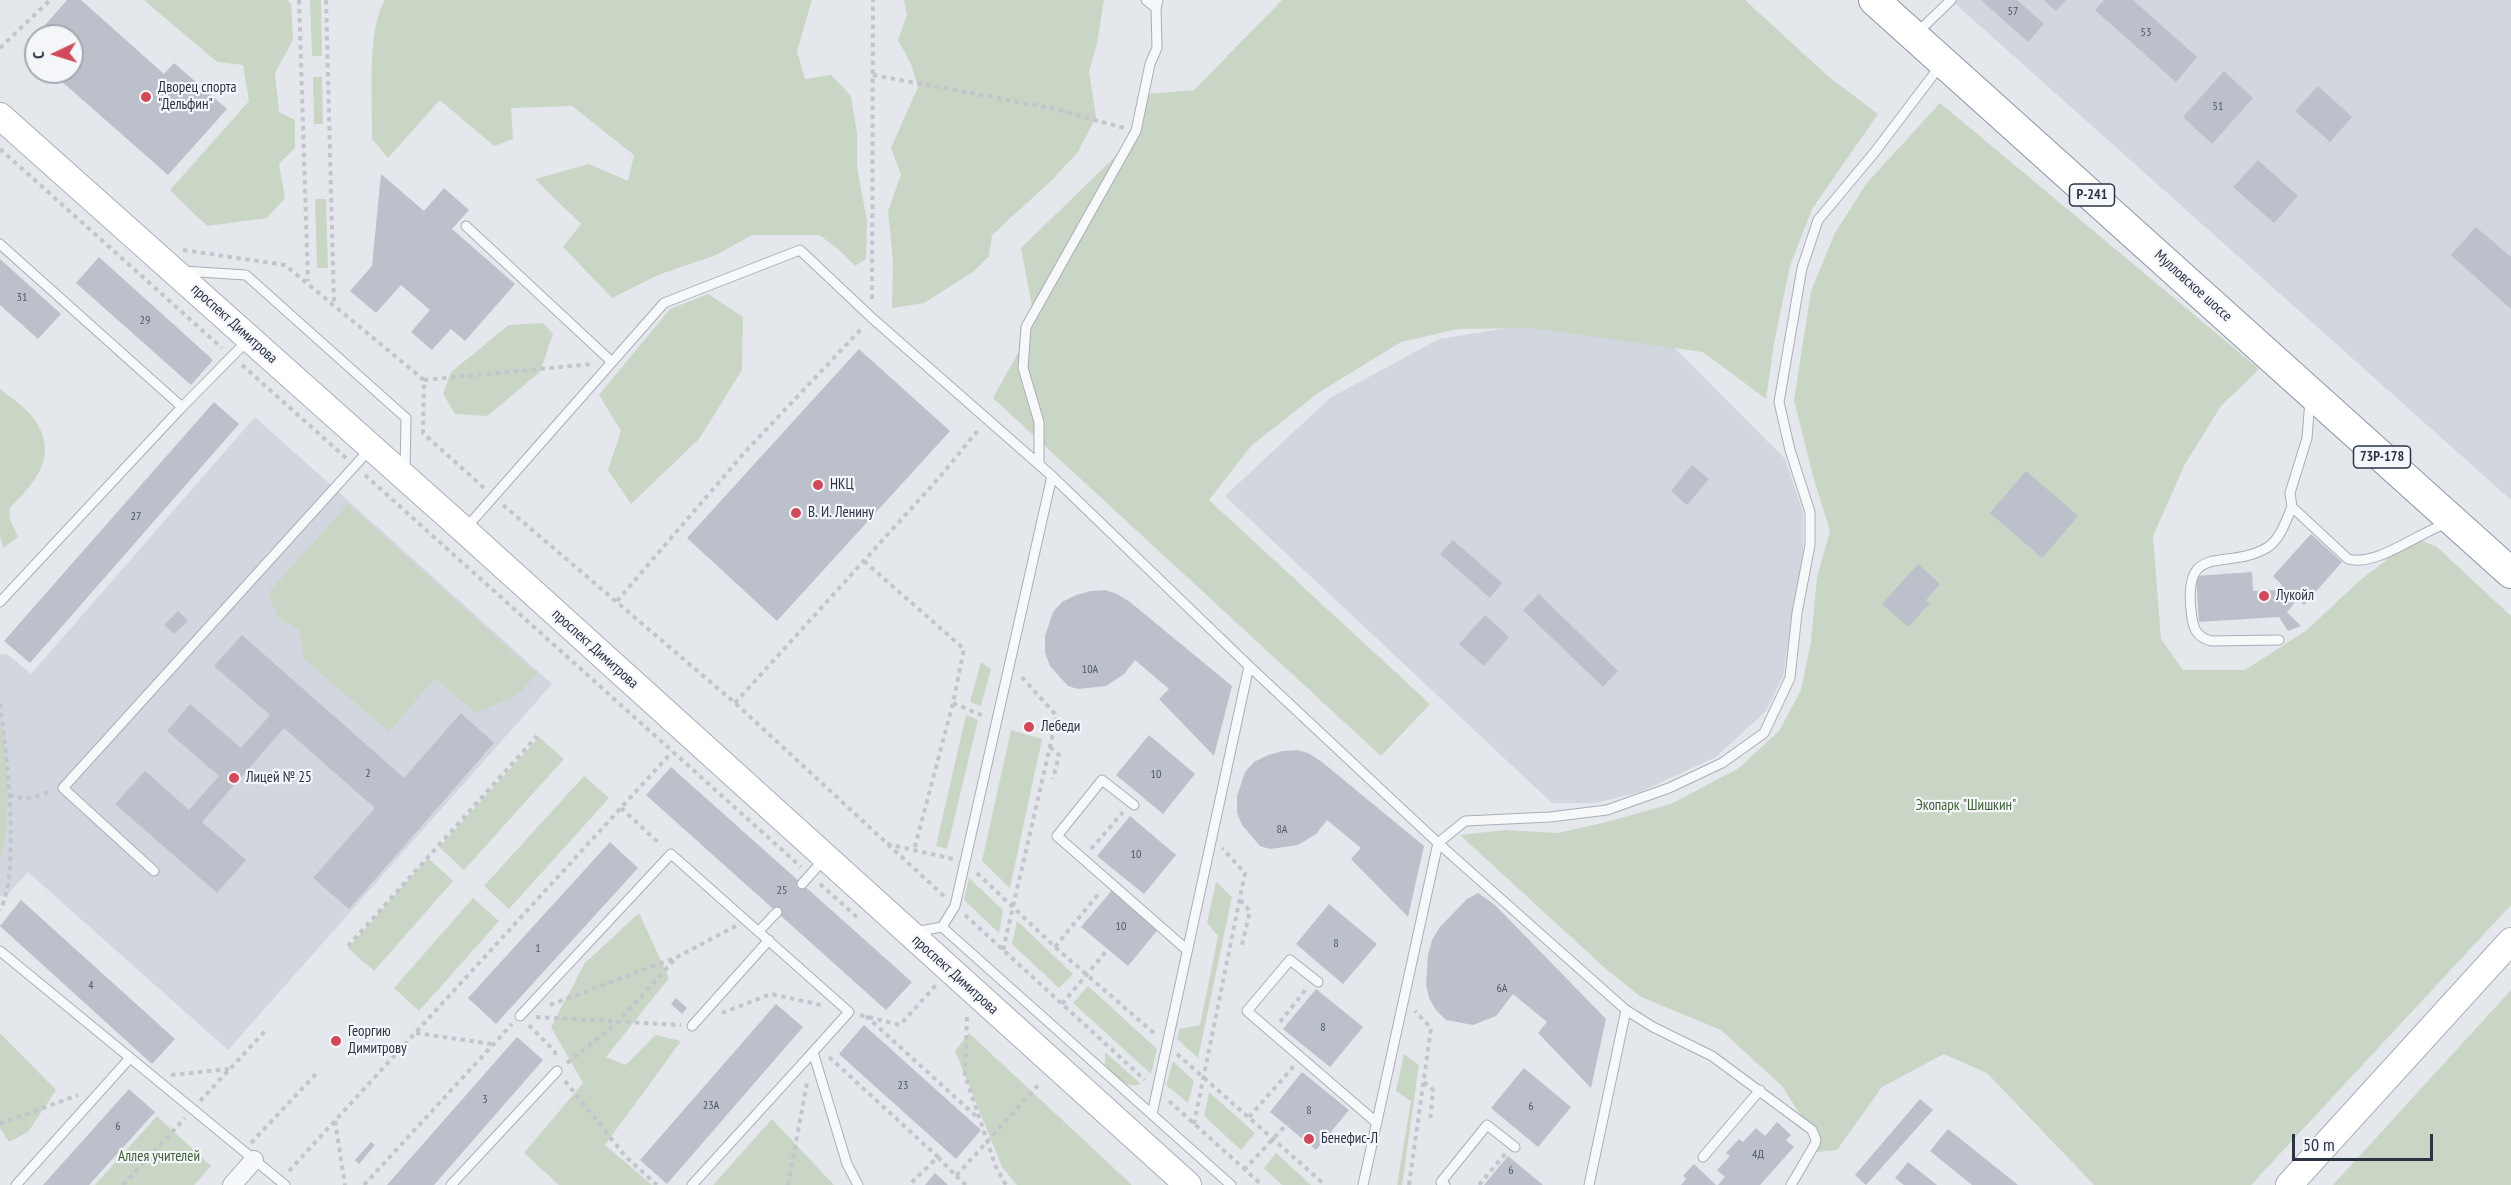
<!DOCTYPE html>
<html>
<head>
<meta charset="utf-8">
<style>
	body { margin:0 }
	#map { position:relative; width:2511px; height:1185px; overflow:hidden; background:#e4e7ec; font-family:"PT Sans Narrow",sans-serif }
	canvas { display:block }
	.north { position:absolute; left:24px; top:24px; width:60px; height:60px; box-sizing:border-box; background:#f4f6f9; border:2px solid #a4a8b1; border-radius:50%; rotate:266deg; font-size:16px; font-weight:700; line-height:24px; text-align:center; color:#2b3445 }
	.north::after { content:''; display:block; margin:auto; width:21px; height:27px; background:#d1495b; clip-path:polygon(50% 0,100% 100%,50% 72%,0 100%) }
	.scale { position:absolute; left:2292px; top:1134px; width:141px; height:27px; box-sizing:border-box; border:3px solid #2b3445; border-top:0; padding-left:8px; font-size:18px; line-height:21px; white-space:nowrap; color:#2b3445; -webkit-text-stroke:4px #f4f6f9; paint-order:stroke }
</style>
</head>
<body>
<div id="map">
<canvas width="2511" height="1185"></canvas>
<div class="north">С</div>
<div class="scale">50 m</div>
</div>
<script>
const context = document.querySelector('canvas').getContext('2d');
context.lineJoin = 'round';
function fill(path, color) { context.fillStyle = color; context.fill(path, 'evenodd'); }
function stroke(path, color, width, dash) { context.strokeStyle = color; context.lineWidth = width; context.lineCap = dash ? 'butt' : 'round'; context.setLineDash(dash || []); context.stroke(path); }
function drawText(font, color, halo, rows, align = 'center') {
  context.font = font + ' "PT Sans Narrow",sans-serif'; context.lineWidth = 4.5; context.setLineDash([]); context.textBaseline = 'middle'; context.strokeStyle = halo; context.fillStyle = color; for (const [text, x, y, turn = 0] of rows) {
    context.save(); context.translate(x, y); context.rotate((+turn || 0) * Math.PI / 180); context.textAlign = isNaN(turn) ? turn : align; if (halo) context.strokeText(text, 0, 0); context.fillText(text, 0, 0); context.restore();
  }
}
fill(new Path2D(`
	M1951,0h560v500z
	M1635,308l150,151 18,53v39l-20,125 -17,35 -50,46 -76,35 -44,11h-44l-327,-307 105,-98 109,-59z
	M255,417l297,267 -324,366 -200,-178 -22,24h-6v-241l7,-1 24,20z`), '#d2d6de');
fill(new Path2D(`
	M144,0h143l4,4 2,36 -18,33 4,39 16,8v28l-16,16 6,34 -18,20 -60,8 -37,-36 79,-89 -6,-36 -26,-3z
	M310,0h11l1,56h-10z
	M385,0h427l-15,51 8,28 26,-4 20,21 6,37v34l10,54 -1,38 -11,7 -18,-18 -18,-13h-67l-36,20 -58,20 -46,23 -49,-51 18,-23 -46,-45 54,-15 39,17 6,-26 -62,-49 -61,2 2,31 -19,7 -54,-46 -52,58 -16,-19c1,-38 -6,-108 13,-139z
	M904,0h200l-7,44 -8,27 7,46 -18,35 -26,28 -60,55 -3,21 -16,16 -49,31 -32,5 1,-47 -5,-50 13,-36 -10,-27 27,-61 -7,-23 -13,-24 9,-25z
	M1282,0h463l84,77 49,37 -66,95 -22,57 -16,77 -8,56 -63,-47 -172,-24 -73,1 -57,13 -83,51 -67,53 -42,54 221,204 -49,52 -388,-358 42,-76 -14,-74 100,-97 27,-57 46,-4z
	M313,77h9l1,47h-9z
	M1940,103l319,266 -38,37 -36,58 -32,72 8,103 22,31h62l62,-40 52,-49 56,-43 22,9 74,69v289l-260,280h-157l-107,-112 -43,-19 -62,33 -45,63 -21,2 -8,-25 -26,-41 -61,-56 -80,-33 -34,-27 -147,-135 45,-5 52,3 46,-10 68,-19 68,-36 40,-37 22,-41 10,-49 6,-64 13,-46 -17,-55 -19,-76 17,-109 24,-58 31,-49z
	M315,199h11l2,69h-11z
	M708,294l35,23 -1,53 -43,69 -68,65 -23,-34 13,-39 -22,-36 71,-86z
	M543,323l10,11 -13,38 -53,44 -32,-2 -12,-20 8,-22 58,-47z
	M0,389c11,9 27,19 35,31 24,36 0,63 -26,89l1,10 8,18 -15,11 -3,-12z
	M348,504l189,170 -20,21 -41,18 -41,-35 -46,54 -86,-74 -3,-28 -21,-11 -11,-26z
	M981,662l10,7 -10,37 -11,-4z
	M966,715l12,5 -31,129 -11,-3z
	M0,721c7,27 12,113 0,137z
	M1011,730l31,9 -32,149 -28,-27z
	M539,737l25,22 -100,111 -25,-23z
	M584,776l25,22 -100,111 -25,-23z
	M428,858l25,23 -79,90 -26,-23z
	M969,878l34,32 -4,23 -35,-33z
	M1216,882l16,15 -34,161 -21,-19 2,-10 21,-4 18,-89 -11,-13z
	M473,898l26,23 -80,90 -25,-23z
	M639,913l30,65 -63,79 20,8 29,-30 26,6 -76,104 47,40h-93l-35,-32 59,-70 -32,-56 34,-64z
	M1017,921l56,53 -14,14 -47,-44z
	M1088,986l69,63 -6,25 -78,-71z
	M2511,990v195h-178z
	M0,1033l56,57 -28,42 -19,10 -9,-14z
	M969,1033l163,152h-115l-15,-18 -47,-116z
	M1105,1052l36,32c-15,5 -26,-6 -36,-17z
	M1404,1054l15,11 -17,120h-5l14,-84 -15,-10z
	M1173,1061l21,20 -6,22 -22,-18z
	M1209,1092l46,41 -14,17 -37,-34z
	M157,1116l54,50 -17,19h-99z
	M772,1119l62,66h-121z
	M1276,1153l35,32h-29l-18,-17z`), '#c9d6c5');
fill(new Path2D(`
	M67,0h14l83,74 10,-11 53,46 -59,66 -117,-103h21v-36h-36v22l-11,-10z
	M1981,0h36l27,24 -16,18z
	M2044,0h22l-10,11z
	M2104,0h29l64,57 -21,25 -81,-72z
	M2224,71l29,27 -41,46 -29,-27z
	M2318,86l34,31 -22,25 -35,-31z
	M2258,160l40,36 -24,27 -41,-36z
	M381,174l43,37 20,-23 25,22 -17,19 63,55 -50,57 -14,-12 -19,21 -21,-18 19,-22 -29,-25 -25,28 -26,-22 22,-25z
	M2476,227l35,30v52l-60,-54z
	M99,257l114,103 -22,25 -115,-102z
	M0,259l61,55 -23,25 -38,-34z
	M859,349l91,82 -173,190 -90,-83z
	M214,402l25,22 -209,239 -26,-22z
	M1692,465l17,14 -22,26 -16,-14z
	M2026,471l52,45 -36,42 -52,-45z
	M2311,534l31,28 -38,43 -6,-6 -11,13 14,14 -13,5 -9,-14 -80,5 -3,-46 56,-4 1,19 25,-1 4,-5 -9,-9z
	M1453,540l49,43 -12,15 -50,-44z
	M1918,564l22,20 -14,16 4,3 -22,24 -26,-23z
	M1105,590l12,4 13,8 102,84 -18,70 -55,-57 10,-10 -34,-29 -11,14 -18,12 -28,3 -10,-3 -18,-20 -5,-13v-17l8,-24 9,-10 14,-7 15,-4z
	M1539,594l79,77 -15,16 -80,-77z
	M178,611l10,10 -14,13 -10,-9z
	M1485,615l24,22 -25,29 -25,-22z
	M242,635l162,143 57,-65 33,30 -145,166 -36,-31 62,-70 -91,-80 -82,94 44,38 -29,33 -102,-89 30,-33 44,39 30,-34 -52,-45 23,-27 51,44 29,-33 -56,-49z
	M1149,735l46,39 -32,40 -47,-39z
	M1297,750l11,3 14,9 102,84 -16,71 -57,-58 10,-11 -34,-28 -11,14 -18,11 -28,4 -10,-3 -18,-21 -5,-12v-17l8,-24 9,-10 14,-7 15,-4z
	M671,767l241,215 -26,28 -240,-215z
	M1130,816l46,39 -32,39 -47,-38z
	M610,842l28,26 -142,156 -28,-26z
	M1114,888l47,38 -33,40 -47,-39z
	M1478,893l17,12 111,114 -15,69 -53,-55 9,-11 -34,-28 -17,22 -23,9 -27,-5 -10,-10 -7,-12 -3,-14 2,-29 4,-15 8,-13 27,-28z
	M21,900l154,139 -23,25 -152,-138z
	M1329,904l48,40 -34,40 -47,-40z
	M1316,989l47,38 -33,40 -47,-38z
	M676,998l11,10 -5,6 -11,-10z
	M776,1004l27,23 -136,157 -27,-24z
	M864,1025l117,105 -25,29 -117,-105z
	M517,1037l26,23 -109,125h-47z
	M1524,1068l47,39 -33,40 -47,-39z
	M1302,1072l47,38 -33,40 -46,-38z
	M129,1089l26,23 -66,73h-46z
	M1920,1099l13,11 -67,75 -11,-10z
	M1777,1122l14,13 -5,5 8,7 -34,38h-42l7,-8 -8,-7 13,-14 -4,-3 13,-14 4,3 13,-14 9,8z
	M1948,1129l70,56h-46l-42,-34z
	M371,1142l4,3 -16,19 -4,-4z
	M1508,1156l35,29h-59z
	M1908,1162l29,23h-33l-9,-7z
	M1694,1164l22,21h-35l5,-6 -3,-3z
	M935,1173l13,12h-23z`), '#bbc0ca');
const service = new Path2D(`
	M1146,0l10,8
	M1918,32l33,-32
	M466,226l146,136
	M0,244l182,163 66,-67
	M183,271l63,4 160,143 -1,54
	M2310,400l-3,38 -17,55 2,14 56,52c29,8 71,-27 100,-36
	M1039,464v-42l-16,-54 3,-41 110,-196 14,-67 7,-16 -1,-40 2,-8
	M466,528l198,-225 136,-53 72,68 180,158 197,190 189,177 188,167 27,17 59,29 100,74 4,10 -1,4 -24,41
	M0,602l182,-195
	M2279,640l-68,1c-13,-4 -17,-10 -19,-23 -12,-81 35,-45 76,-71 13,-9 18,-27 24,-40
	M1134,805l-32,-25 -45,56 130,114
	M154,871l-91,-83 307,-339
	M802,884l23,-26
	M942,927l13,-21 97,-430
	M759,931l18,-19
	M914,932l28,-5 289,258
	M0,951l285,234
	M1318,982l-28,-22 -43,51 130,112
	M520,1016l151,-162 178,158 -36,40 34,112 11,21
	M692,1026l77,-86
	M1152,1114l97,-448
	M1703,1157l57,-67
	M16,1185l114,-127
	M451,1185l106,-114
	M692,1185l121,-133
	M1363,1185l75,-342 27,-22 85,-4 57,-7 62,-22 53,-25 42,-30 26,-55 7,-65 13,-68v-33l-20,-62 -11,-48 23,-134 16,-48 56,-67 66,-87
	M1445,1185l-4,-3 46,-57 28,22
	M1589,1185l37,-175`);
const minor = new Path2D(`
	M232,1185l22,-25`);
const secondary = new Path2D(`
	M0,116l464,414 724,655
	M2289,1185l222,-244`);
const trunk = new Path2D(`
	M1874,0l637,573`);
stroke(service, '#a9aeb7', 11);
stroke(minor, '#a9aeb7', 20);
stroke(secondary, '#a9aeb7', 28);
stroke(trunk, '#8b94a3', 32);
stroke(new Path2D(`
	M299,0l9,281
	M326,0l8,304
	M0,48l50,-48
	M873,75l178,33 73,20
	M0,149l222,199
	M183,250l102,15 139,115 -1,53 61,55
	M872,299l1,-299
	M242,365l104,93
	M424,380l169,-16
	M365,475l436,392
	M503,505l232,198 209,193
	M864,561l100,88 -11,54 -39,147
	M617,601l128,-149 118,-125
	M735,703l203,-224 41,-50
	M953,703l33,14
	M0,704c6,43 21,171 0,206
	M1050,747l9,8 -6,24
	M9,795l16,4 26,-7
	M621,808l40,37
	M887,844l66,15
	M1091,849l32,-37
	M977,873l78,74 101,88
	M820,884l39,35
	M1240,900l10,11 -8,34
	M965,915l180,165
	M348,946l189,-210
	M1055,947l45,-55
	M1003,950l54,-234 -38,-42
	M1062,1004l46,-55
	M550,1005l127,-48 59,-31
	M722,1013l49,-19 50,11
	M860,1015l40,10 36,-40
	M866,1016l112,102
	M536,1017l145,8
	M967,1017l-2,58 30,90 11,20
	M1280,1022l27,-34
	M529,1025l26,27 1,6
	M416,1033l76,11
	M1177,1054l148,131
	M829,1057l109,100 -29,28
	M567,1063l51,-41 58,-64
	M171,1075l58,-6
	M565,1081l61,76 31,28
	M1424,1082l9,8 -3,33
	M200,1101l67,-72
	M1169,1101l93,84
	M1249,1117l45,-51
	M335,1121l10,64
	M0,1124l78,-29
	M1194,1124l51,-251 -23,-25
	M251,1143l65,-69
	M938,1157l18,19 84,-93
	M1244,1170l42,-45
	M289,1171l383,-419
	M956,1176l10,9
	M123,1185l62,-67
	M364,1185l148,-161
	M788,1185l19,-102
	M1409,1185l22,-157 -16,-17
	M1479,1185l26,-31`), '#c2c5cb', 4, [4.5, 4.5]);
stroke(service, '#f7f8fa', 9);
stroke(minor, '#f7f8fa', 18);
stroke(secondary, '#fff', 26);
stroke(trunk, '#fff', 30);
for (const [x, y, r, color] of [
	[146,97,6,"#d1495b"],
	[818,485,6,"#d1495b"],
	[796,513,6,"#d1495b"],
	[2264,596,6,"#d1495b"],
	[1029,727,6,"#d1495b"],
	[234,778,6,"#d1495b"],
	[336,1041,6,"#d1495b"],
	[1309,1139,6,"#d1495b"]
]) { const dot = new Path2D(); dot.arc(x, y, r, 0, 2 * Math.PI); context.fillStyle = color; context.fill(dot); stroke(dot, '#f4f6f9', 2); }
drawText('12px', '#4f5766', null, [
	["57",2013,12],
	["53",2146,33],
	["51",2218,107],
	["31",22,298],
	["29",145,321],
	["27",136,517],
	["10А",1090,670],
	["2",368,774],
	["10",1156,775],
	["8А",1282,830],
	["10",1136,855],
	["25",782,891],
	["10",1121,927],
	["8",1336,944],
	["1",538,949],
	["4",91,986],
	["6А",1502,989],
	["8",1323,1028],
	["23",903,1086],
	["3",485,1100],
	["23А",711,1106],
	["6",1531,1107],
	["8",1309,1111],
	["6",118,1127],
	["4Д",1758,1155],
	["6",1511,1171]
]);
for (const [x, y, w] of [
	[2092,195,45],
	[2382,457,57]
]) { const box = new Path2D(); box.roundRect(x - w / 2, y - 11, w, 22, 4.5); context.fillStyle = '#f4f6f9'; context.fill(box); stroke(box, '#2b3445', 1.5); }
drawText('bold 14px', '#2b3445', null, [
	["Р-241",2092,195],
	["73Р-178",2382,457]
]);
drawText('15px', '#2b3445', '#f4f6f9', [
	["Дворец спорта",158,88],
	["\"Дельфин\"",158,105],
	["НКЦ",830,485],
	["В. И. Ленину",808,513],
	["Лукойл",2276,596],
	["Лебеди",1041,727],
	["Лицей № 25",246,778],
	["Георгию",348,1032],
	["Димитрову",348,1049],
	["Бенефис-Л",1321,1139]
], 'left');
drawText('15px', '#2b3445', '#f4f6f9', [
	["Мулловское шоссе",2193,286,42],
	["проспект Димитрова",234,324,42],
	["проспект Димитрова",595,649,42],
	["проспект Димитрова",955,975,42]
]);
drawText('15px', '#3f6138', '#f4f6f9', [
	["Экопарк \"Шишкин\"",1966,806],
	["Аллея учителей",159,1157]
]);
</script>
</body>
</html>
